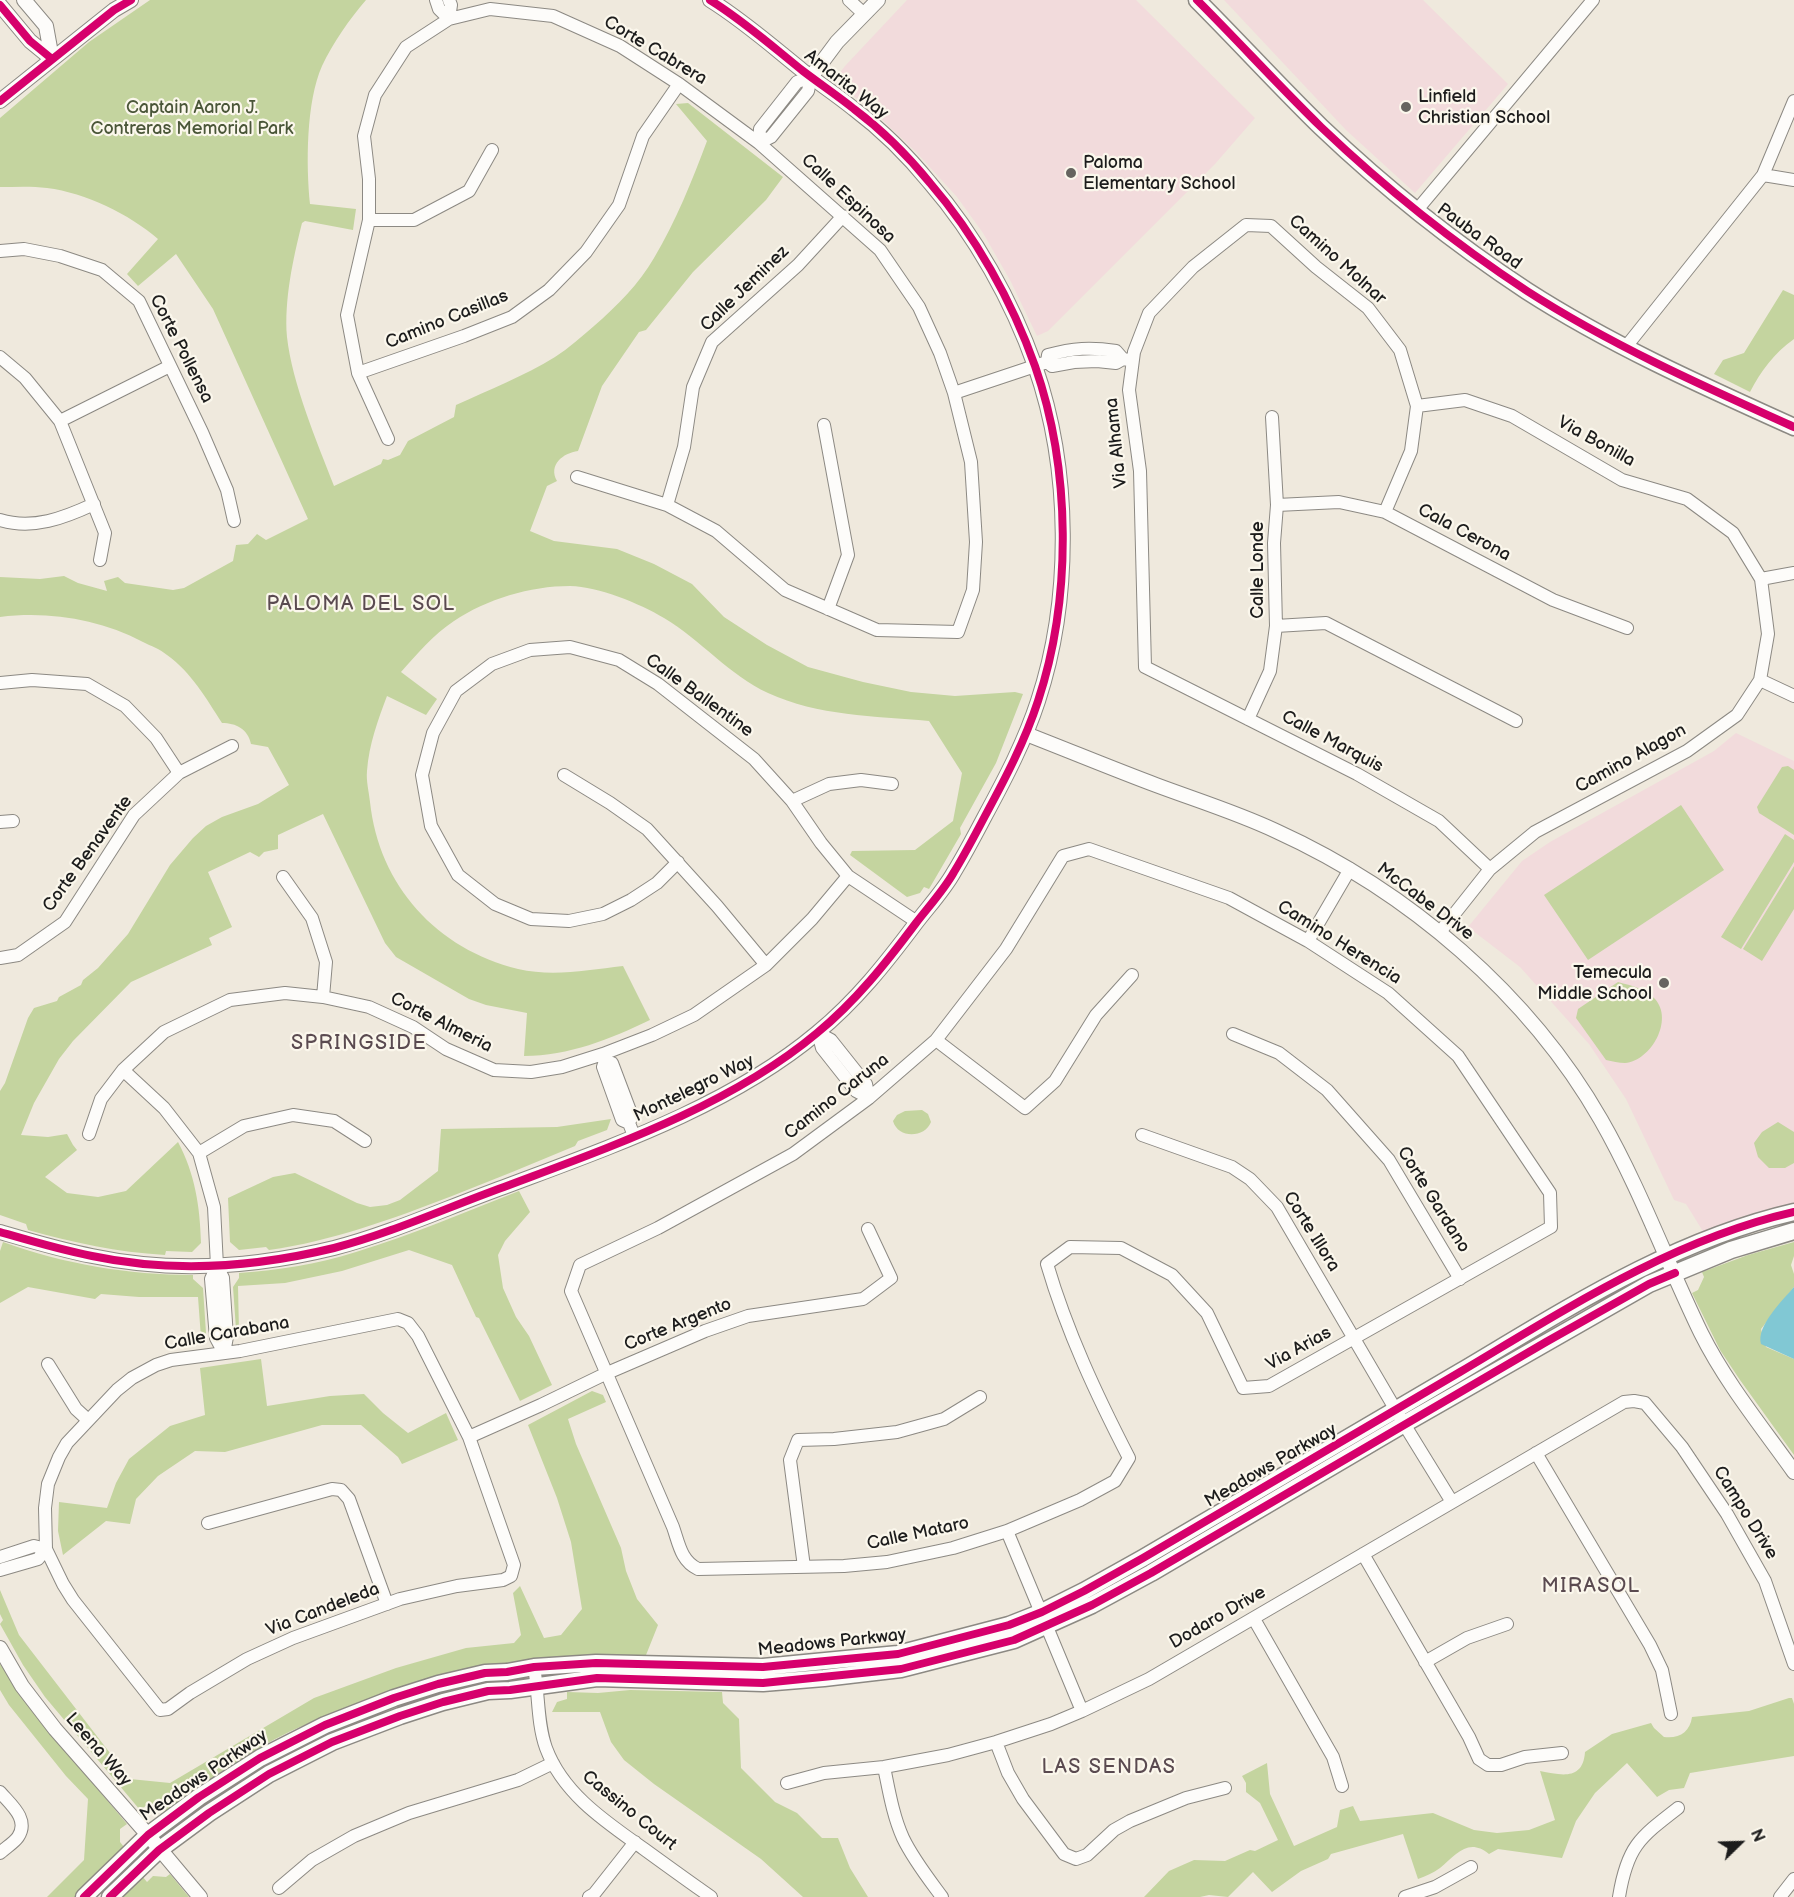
<!DOCTYPE html>
<html>
<head>
<meta charset="utf-8">
<style>
	body { margin:0 }
	#map { position:relative; width:1794px; height:1897px; overflow:hidden; background:#efe9dd; font-family:"Balsamiq Sans",sans-serif }
	canvas { display:block }
	.north { position:absolute; left:1710px; top:1813px; width:60px; height:60px; -webkit-text-stroke:4px #fbf7ec; paint-order:stroke; rotate:67deg; font-size:16px; font-weight:700; line-height:24px; text-align:center; color:#1c1c1c }
	.north::after { content:''; display:block; margin:auto; width:21px; height:27px; background:#1c1c1c; clip-path:polygon(50% 0,100% 100%,50% 72%,0 100%) }
</style>
</head>
<body>
<div id="map">
<canvas width="1794" height="1897"></canvas>
<div class="north">N</div>
</div>
<script>
const context = document.querySelector('canvas').getContext('2d');
context.lineJoin = 'round';
function fill(path, color) { context.fillStyle = color; context.fill(path, 'evenodd'); }
function stroke(path, color, width, dash) { context.strokeStyle = color; context.lineWidth = width; context.lineCap = dash ? 'butt' : 'round'; context.setLineDash(dash || []); context.stroke(path); }
function drawText(font, color, halo, rows, align = 'center') {
  context.font = font + ' "Balsamiq Sans",sans-serif'; context.lineWidth = 4.5; context.setLineDash([]); context.textBaseline = 'middle'; context.strokeStyle = halo; context.fillStyle = color; for (const [text, x, y, turn = 0] of rows) {
    context.save(); context.translate(x, y); context.rotate((+turn || 0) * Math.PI / 180); context.textAlign = isNaN(turn) ? turn : align; if (halo) context.strokeText(text, 0, 0); context.fillText(text, 0, 0); context.restore();
  }
}
fill(new Path2D(`
	M907,0h229l119,118 -40,46 -167,167 -11,5 -27,-56 -27,-47 -26,-36 -41,-45 -40,-38 -37,-30 -1,-9 7,-9z
	M1224,0h199l85,84 -93,109 -69,-63z
	M1736,733l58,28v444l-90,28 -18,-29 -12,-4 -48,-101 -37,-55 -69,-77 -52,-40 54,-66 28,-19 164,-91z`), '#f2dbdc');
fill(new Path2D(`
	M150,0h216c-17,20 -32,41 -44,66 -16,36 -16,99 -12,138l46,5 -3,21 -48,-9 -3,2c-9,36 -18,77 -15,114 5,46 30,105 47,149l47,-22 2,-5 5,1 12,-5 8,-14 46,-24 2,-12c33,-15 68,-29 99,-48 14,-9 26,-20 39,-31 23,-20 45,-42 60,-68 22,-37 38,-77 53,-117l-31,-37 12,-1 95,74 -17,23 -73,72 -47,58 -7,2 -37,54 -24,65c-15,2 -30,14 -21,30l-10,5 -17,45 24,10 63,8 37,15 38,20 32,33 43,28 41,22 55,15 48,10 44,4 60,-4 8,2 -27,69 -36,65 1,6 -32,55 -5,-2 -4,6 -13,4 -57,-42 2,-4 63,-1 38,-29 9,-48 -33,-52c-55,-5 -111,-5 -161,-28 -39,-18 -67,-53 -104,-75 -25,-15 -65,-31 -94,-32 -40,0 -83,13 -116,35 -21,14 -37,33 -53,51l36,27 -11,16 -39,-19c-9,24 -18,48 -20,75 -1,10 2,21 3,31 9,84 67,147 148,167 35,8 70,1 105,-3l27,54c-40,19 -81,36 -126,36l3,-43 -41,-8 -17,-6 -73,-42 -11,-14 -62,-129 -45,21v14l-14,3 -5,5 -9,-5 -42,20 24,55 -23,11 3,7 -81,37 -58,59 -14,18 -25,44 -13,32 27,2 19,-3 6,11 4,5 -32,27 22,16 31,4 28,-6 52,-49c17,32 22,64 23,101l-9,9 -26,-1 -1,4c-49,-3 -90,-12 -137,-25l-2,-6 -26,-9v-124l5,-8 23,-65 6,-10 23,-7 2,-4 22,-12 2,-5 15,-12 30,-34 42,-69 23,-27 13,-12 16,-9 36,-13 31,-19 -21,-38 -17,-3c-3,-15 -15,-21 -29,-21 -16,-25 -31,-51 -55,-68 -7,-6 -16,-9 -24,-13 -44,-23 -94,-31 -143,-25v-40l40,2 24,-3 14,7 29,8 -3,-10 14,-4 7,6 48,7 11,-2 49,-27 3,-16 12,-1 9,-10 9,6 42,-21 -95,-210 -37,-55 -38,32 -11,-12 31,-35c-29,-25 -72,-46 -111,-51 -15,-2 -32,-1 -47,-1v-69l89,-76z
	M1783,290l11,5v44c-20,14 -33,32 -44,53l-36,-18 9,-14 21,-7z
	M1788,766l6,4v65l-35,-22 -2,-6 25,-40z
	M1681,805l43,65 -136,90 -44,-65z
	M1785,834l9,6v22l-53,87 -20,-12z
	M1794,866v43l-32,52 -19,-12z
	M1618,982c14,4 27,6 37,17 19,21 -4,62 -30,64 -6,0 -13,-2 -19,-3l-30,-42 2,-9z
	M922,1110l6,4 3,8c-6,16 -33,17 -38,-1l4,-6 8,-4z
	M611,1119l-4,11 -29,11 -3,5c-41,17 -82,34 -123,50 -60,23 -119,45 -183,54l-3,-3 -27,3 -9,-8 -2,-44 45,-21 22,-4 62,30 13,4 17,-2 13,-5 38,-29 3,-42 116,-2z
	M1778,1122l16,10v31l-9,5h-16l-11,-11 -4,-14 8,-11z
	M519,1191l11,21 -25,29 -7,14 5,33 13,29 13,19 23,49 -32,16 -41,-83 -3,-1 -24,-52 -43,-15 -67,21 -57,12 -47,3 1,46 -3,-3 -3,-42 6,-9v-5c40,-3 79,-9 117,-21 56,-17 109,-40 163,-61z
	M3,1242c61,22 125,33 190,33v4l10,9 3,45 -5,5 -3,-41h-59l-38,-3 -6,5 -67,-12 -28,16v-52z
	M1794,1242v14l-3,9 3,9v13l-33,42 5,18 28,12v96l-54,-75 -20,-30 -28,-57 6,-3 6,-13 -2,-5 46,-17z
	M261,1359l6,47 63,-10 34,-2 19,19 25,20 38,-20 12,27 -56,24 -4,-7 -37,-32h-39l-97,27 -30,-1 -37,25 -22,23 -6,25 -24,-3 -43,34 -5,-24 1,-29 48,6 9,-25 13,-24 41,-33 35,-11 -5,-47z
	M592,1391l11,4 3,7 -38,17 8,25 45,104 5,23 11,28 21,26 -12,30c-52,0 -105,2 -156,12 -67,19 -136,35 -199,64 -45,22 -88,52 -127,82l-7,-10 -10,2 -7,5 -95,-113 -22,-32 -23,-41 3,-4 -3,-6v-24l19,45 111,144 40,4 144,-85 82,-30 70,-20 48,-5 7,-8 -8,-42 7,-7 24,52 17,-3 21,-26 -11,-67 -14,-44 -29,-73z
	M0,1664l50,68 77,92 -7,5v13l4,5 -49,50h-28l37,-37 4,-61 -22,-23 -57,-71 -9,-15z
	M630,1690l92,2 1,11 16,16 2,49 34,34 22,11 25,25h16l12,30 18,29h-65l-42,-38 -107,-75 -30,-24 -13,-18 -11,-30h-48l5,-10 10,-3v-7l31,1z
	M1789,1698h3l2,6v52l-104,17 -6,15 -15,2 -12,7 -30,-34 -32,30 -19,28 -14,37 -64,-9 -9,5c-21,-17 -33,1 -49,14 -7,5 -14,8 -22,11l-15,-45 -72,20 -3,5 -27,12 -29,21 -19,-20 -25,25 -19,-2 -9,2h-56l25,-26 25,-11 31,1 25,-11 5,1 23,-11 -18,-37 -14,-11v-9l-4,-7 25,-13 3,31 24,52 43,-19 3,-17 13,-4 7,15 73,-8 41,17 23,3 32,-3 26,-10 -15,-49c21,4 43,10 45,-19l27,-18 39,-11 3,5 10,9c15,2 26,-5 28,-20l57,-6z
	M170,1874l19,23h-68l21,-21 5,6 6,-6 13,1z`), '#c4d49f');
fill(new Path2D(`
	M1794,1287v72l-33,-15c-5,-18 22,-44 33,-57z`), '#81c8d4');
const minor = new Path2D(`
	M436,0l3,9 10,10
	M849,0l15,14
	M449,19l2,-14 -2,-5
	M759,143l1,-14 37,-47 14,-5
	M759,143l12,-6 37,-46 3,-14
	M1763,175l31,5
	M1417,210l176,-210
	M369,220h45l55,-29 23,-41
	M0,251l24,-2 36,7 42,14 37,31 63,131 25,58 7,31
	M1625,348l138,-173 31,-74
	M0,357l25,21 35,43 45,112 -5,27
	M1047,362l5,4 22,-4 23,-1 19,2 7,-4 6,1
	M358,373l106,-37 48,-19 37,-27 37,-38 33,-47 24,-69 36,-52
	M954,393l93,-31 1,-7c25,-7 43,-8 68,-4l7,8
	M1417,406l48,-6 47,16 110,64 65,19 46,34 28,46 7,55 -8,46 -23,35 -50,36 -152,81 -45,37 -50,63
	M60,421l110,-55
	M824,425l24,130 -20,54
	M388,439l-30,-66 -11,-58 22,-95v-41l-5,-43 11,-41 31,-48 43,-28 41,-10 63,7 67,30 59,38 80,59 121,107 39,57 21,46 14,40 17,69 5,80 -3,48 -15,42 -81,-2 -92,-40 -69,-59 -49,-26 -90,-28
	M667,505l17,-58 9,-60 19,-45 86,-77 45,-49
	M1277,505l62,-3 46,10 168,88 74,28
	M1385,512l26,-61 6,-45 -17,-56 -32,-42 -52,-41 -45,-41 -25,-1 -53,42 -44,46 -15,39 -5,38 11,81 5,196 212,107 82,47 51,48
	M0,520c33,10 64,-2 94,-16
	M1761,579l33,-6
	M1276,626l50,-3 190,98
	M1760,680l34,16
	M0,683l32,-3 55,4 38,22 31,32 23,35
	M1248,719l22,-48 6,-45 -2,-83 3,-38 -5,-88
	M564,775l46,28 37,26 70,77 49,59
	M792,801l37,-17 32,-4 31,4
	M0,822l13,-1
	M1089,849l140,49 79,43 80,52 70,63 92,137 1,34 -282,159 -26,2 -36,-75 -35,-38 -51,-27 -51,-1 -23,17c20,68 50,132 82,194l-14,23 -35,19 -73,31 -54,17 -66,14 -43,4 -146,3c-17,-8 -19,-25 -25,-42l-102,-236 9,-26 78,-37 135,-74 76,-56 67,-58 70,-91 57,-93z
	M678,862l-21,21 -26,17 -28,14 -34,7 -38,-2 -36,-15 -37,-29 -27,-49 -9,-51 11,-42 23,-42 36,-27 38,-14 40,-3 49,13 39,24 96,75 38,42 29,42 27,33 69,46
	M283,877l29,41 14,44 -3,35
	M1308,941l42,-72
	M0,958l18,-3 47,-33 69,-107 45,-42 53,-27
	M818,1033l13,7 35,44 3,14
	M818,1033l4,15 34,43 13,7
	M1233,1034l46,19 48,37 62,70 71,119
	M936,1040l89,68 30,-27 41,-66 36,-40
	M603,1055l2,6 -2,6 19,53 7,3
	M605,1061l7,2 20,53 -3,7 5,13
	M123,1070l41,38 35,45 15,54 3,59 6,12 4,59 -3,16
	M89,1134l12,-35 22,-29 41,-38 66,-32 55,-7 38,4 46,10 44,20 33,22 48,21 37,2 31,-5 41,-13 49,-19 42,-20 72,-50 46,-46 36,-43
	M1142,1135l90,32 18,12 27,28 127,217 48,78
	M199,1153l45,-27 49,-11 41,6 31,20
	M217,1266l-6,13 5,59 8,15
	M398,1319l10,4 10,13 51,101 45,128 -3,11 -8,4 -46,6 -57,13 -107,39 -46,21 -57,34 -22,16 -8,1 -87,-110 -10,-16 -17,-35 -1,-41 3,-24 11,-27 8,-14 50,-53 15,-12 24,-13 15,-5 69,-9z
	M48,1364l28,45 12,11
	M469,1437l72,-32 64,-31 100,-43 43,-15 115,-17 28,-21 -23,-49
	M1536,1453l114,192 12,25 9,44
	M208,1523l124,-34 9,1 8,9 38,105
	M1007,1531l75,180
	M1363,1554l106,183 10,22 9,6h13l24,-8 37,-4
	M0,1557l34,-11 12,3
	M804,1567l-14,-107 8,-20 36,-1 63,-7 47,-13 36,-22
	M0,1570l38,-11 8,-10
	M1254,1619l79,138 9,29
	M1425,1662l42,-24 40,-14
	M534,1667c5,27 3,56 12,81 17,46 60,74 98,101 22,16 44,32 67,48
	M996,1742l12,31 15,26 41,55 12,5 11,-4 27,-25 16,-9 56,-23 39,-10
	M884,1767c5,24 9,49 19,71 10,21 25,40 39,59
	M787,1783l37,-10 60,-6 64,-12 48,-13 55,-18 31,-13 67,-32 475,-277 10,-1 11,2 37,44 45,67 38,67 29,83
	M0,1792c10,12 30,27 18,45 -4,6 -13,11 -18,16
	M279,1888l33,-28 42,-24 55,-23 109,-33 35,-17
	M589,1897l5,-3 41,-52
	M1405,1897l30,-10 36,-20
	M1619,1897c8,-50 20,-59 59,-89
	M1780,1897l14,-18`);
const tertiary = new Path2D(`
	M24,0l22,26 6,33
	M0,5l30,36 22,18
	M811,77l26,-35 41,-42
	M0,101l114,-91 17,-10
	M1026,734c44,17 87,35 130,51 40,15 82,28 120,46 132,60 253,163 325,289 39,68 66,143 100,213 25,50 61,94 93,139
	M0,1232c31,9 61,18 92,24 80,17 164,11 242,-8 58,-15 114,-41 170,-61 106,-40 226,-81 313,-154 39,-32 69,-70 99,-110 13,-17 28,-33 38,-51 11,-18 21,-37 31,-56 20,-37 40,-75 53,-115 34,-103 33,-232 -3,-335 -23,-65 -60,-131 -105,-183 -22,-27 -48,-53 -76,-74 -16,-13 -34,-25 -51,-38 -30,-24 -59,-50 -93,-71
	M0,1648l22,38 33,43 93,106 52,62`);
const secondary = new Path2D(`
	M1197,0c42,42 82,86 124,127 63,60 133,116 206,164 84,54 176,95 267,136
	M84,1897l64,-62 51,-38 61,-39 65,-33 69,-27 44,-14 47,-11 22,-1 27,-5 62,-4 167,4 135,-13 111,-29 33,-13 42,-21 59,-33c105,-62 211,-124 317,-186 106,-63 212,-132 334,-160
	M110,1897l49,-47 50,-37 60,-39 63,-32 68,-26 43,-14 45,-11 22,-1 87,-12 166,5 61,-5 77,-9 113,-29 78,-35 59,-32 253,-149 245,-140 82,-34 63,-19`);
stroke(minor, '#8c8983', 14);
stroke(tertiary, '#8c8983', 16);
stroke(secondary, '#8c8983', 19);
stroke(minor, '#fdfcfa', 12);
stroke(tertiary, '#fdfcfa', 14);
stroke(secondary, '#fdfcfa', 16);
stroke(new Path2D(`
	M1197,0c42,42 82,86 124,127 63,60 133,116 206,164 84,54 176,95 267,136
	M0,5l30,36 22,18
	M0,101l114,-91 17,-10
	M0,1232c31,9 61,18 92,24 80,17 164,11 242,-8 58,-15 114,-41 170,-61 106,-40 226,-81 313,-154 39,-32 69,-70 99,-110 13,-17 28,-33 38,-51 11,-18 21,-37 31,-56 20,-37 40,-75 53,-115 34,-103 33,-232 -3,-335 -23,-65 -60,-131 -105,-183 -22,-27 -48,-53 -76,-74 -16,-13 -34,-25 -51,-38 -30,-24 -59,-50 -93,-71
	M84,1897l64,-62 51,-38 61,-39 65,-33 69,-27 44,-14 47,-11 22,-1 27,-5 62,-4 167,4 135,-13 111,-29 33,-13 42,-21 59,-33c105,-62 211,-124 317,-186 106,-63 212,-132 334,-160
	M110,1897l49,-47 50,-37 60,-39 63,-32 68,-26 43,-14 45,-11 22,-1 87,-12 166,5 138,-14 113,-29 78,-35 59,-32 395,-231 103,-58 26,-11`), '#d6006c', 8);
for (const [x, y, r, color] of [
	[1406,107,6,"#666460"],
	[1071,173,6,"#666460"],
	[1664,983,6,"#666460"]
]) { const dot = new Path2D(); dot.arc(x, y, r, 0, 2 * Math.PI); context.fillStyle = color; context.fill(dot); stroke(dot, '#fbf7ec', 2); }
drawText('18px', '#1c1c1c', '#fbf7ec', [
	["Corte Cabrera",655,51,31],
	["Amarita Way",846,85,38],
	["Calle Espinosa",848,199,43],
	["Pauba Road",1479,237,36],
	["Camino Molnar",1337,260,42],
	["Calle Jeminez",745,289,-44],
	["Camino Casillas",447,320,-22],
	["Corte Pollensa",181,349,63],
	["Via Bonilla",1596,442,29],
	["Via Alhama",1117,443,-96],
	["Cala Cerona",1464,533,28],
	["Calle Londe",1258,570,-90],
	["Calle Ballentine",699,696,36],
	["Calle Marquis",1332,742,28],
	["Camino Alagon",1631,759,-29],
	["Corte Benavente",88,854,-54],
	["McCabe Drive",1425,902,37],
	["Camino Herencia",1339,943,32],
	["Corte Almeria",441,1023,27],
	["Montelegro Way",694,1089,-26],
	["Camino Caruna",837,1097,-38],
	["Corte Gardano",1433,1200,58],
	["Corte Illora",1311,1232,58],
	["Corte Argento",678,1325,-22],
	["Calle Carabana",227,1334,-10],
	["Via Arias",1299,1349,-29],
	["Meadows Parkway",1271,1466,-30],
	["Campo Drive",1745,1513,58],
	["Calle Mataro",918,1534,-12],
	["Via Candeleda",323,1610,-21],
	["Dodaro Drive",1218,1618,-30],
	["Meadows Parkway",832,1643,-6],
	["Leena Way",98,1750,49],
	["Meadows Parkway",204,1776,-34],
	["Cassino Court",629,1811,39]
]);
drawText('18px', '#1c1c1c', '#fbf7ec', [
	["Linfield",1418,97],
	["Christian School",1418,118],
	["Paloma",1083,163],
	["Elementary School",1083,184],
	["Temecula",1652,973,"right"],
	["Middle School",1652,994,"right"]
], 'left');
drawText('18px', '#4a5638', '#fbf7ec', [
	["Captain Aaron J.",192,108],
	["Contreras Memorial Park",192,129]
]);
context.letterSpacing = '1.5px';
drawText('20px', '#5a4a50', '#fbf7ec', [
	["PALOMA DEL SOL",361,605],
	["SPRINGSIDE",359,1044],
	["MIRASOL",1591,1587],
	["LAS SENDAS",1109,1768]
]);
context.letterSpacing = '0px';
</script>
</body>
</html>
